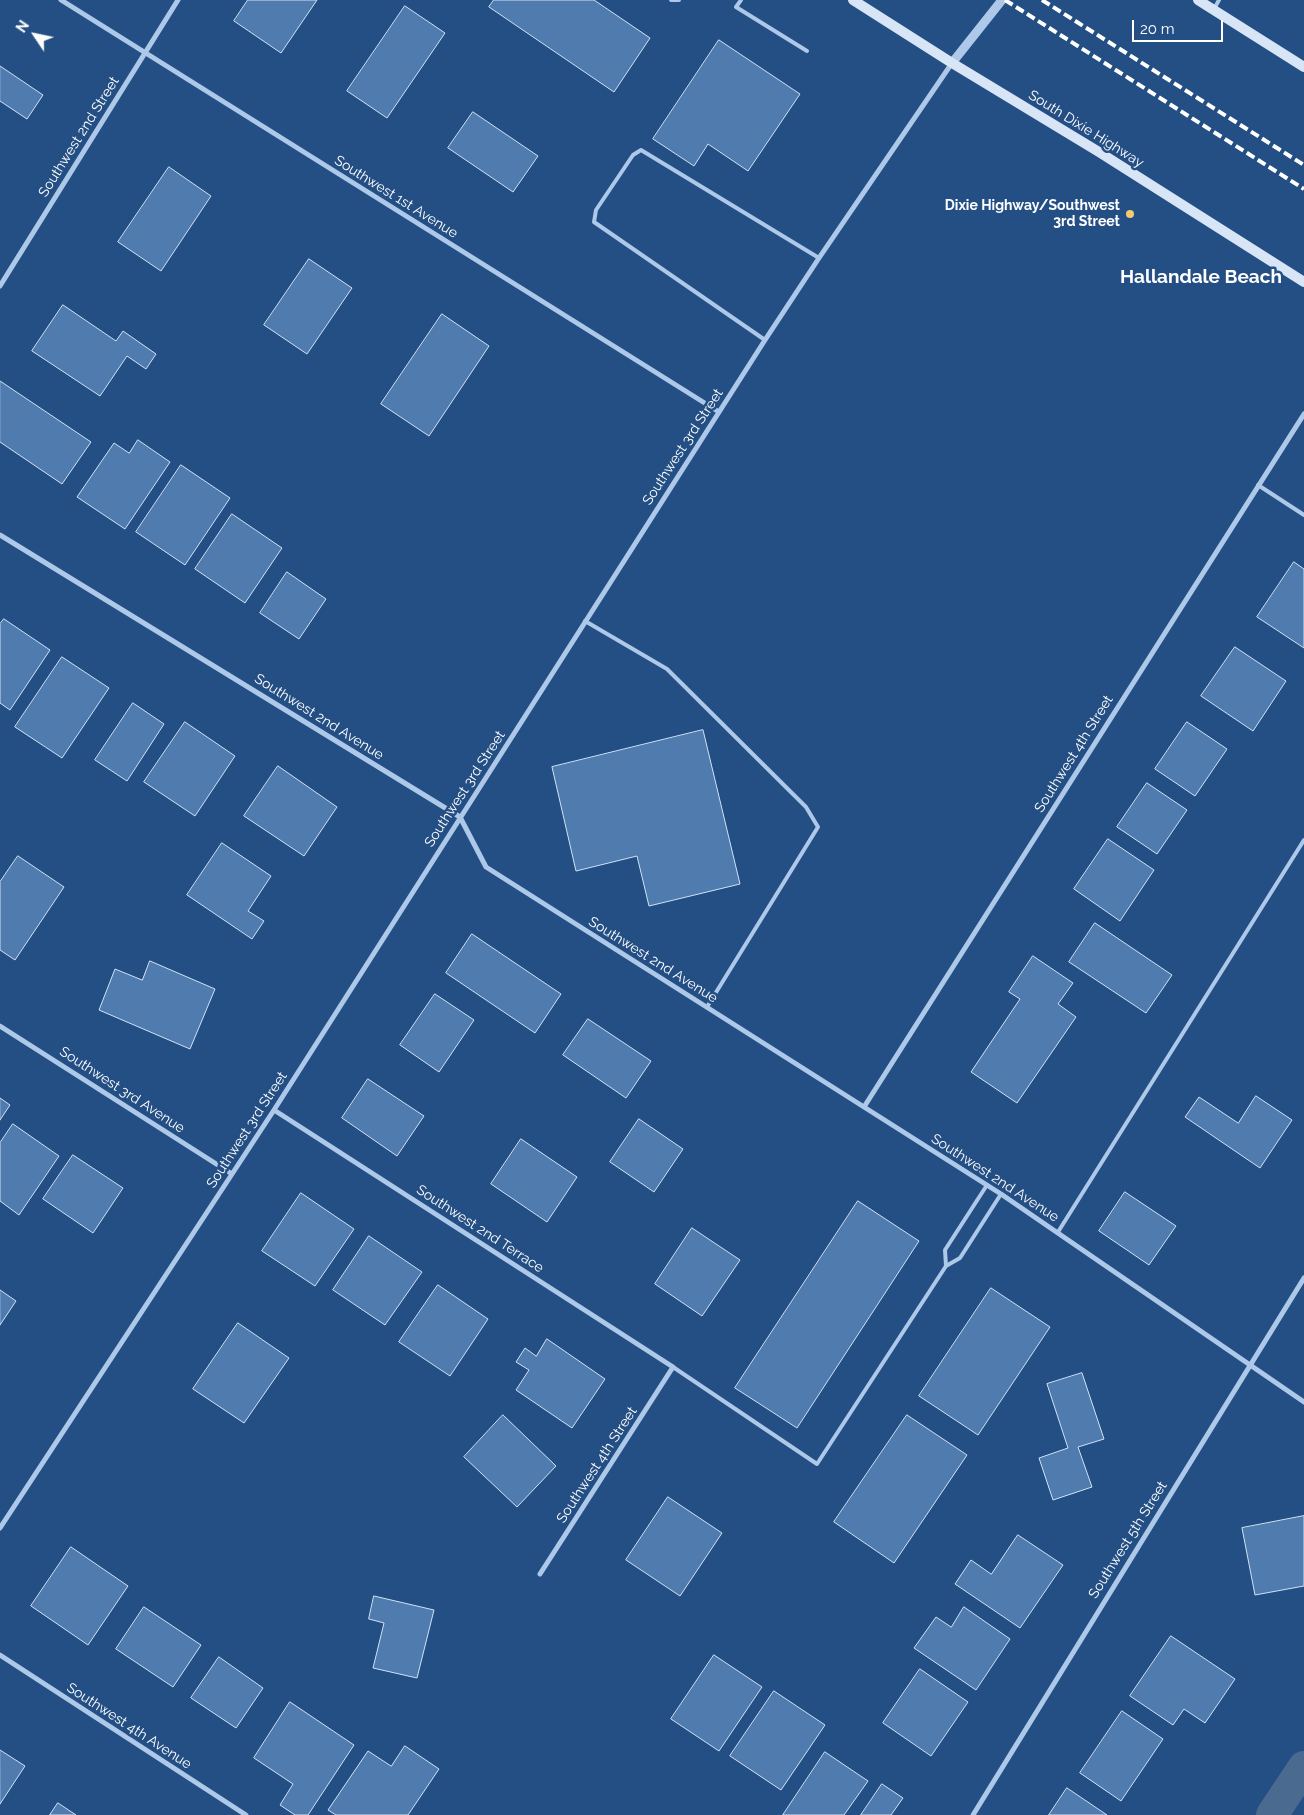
<!DOCTYPE html>
<html>
<head>
<meta charset="utf-8">
<style>
	body { margin:0 }
	#map { position:relative; width:1304px; height:1815px; overflow:hidden; background:#244f84; font-family:Raleway,sans-serif }
	canvas { display:block }
	.north { position:absolute; left:10px; top:10px; width:50px; height:50px; -webkit-text-stroke:4px #244f84; paint-order:stroke; rotate:304deg; font-size:14px; font-weight:700; line-height:20px; text-align:center; color:#fff }
	.north::after { content:''; display:block; margin:auto; width:18px; height:22px; background:#fff; clip-path:polygon(50% 0,100% 100%,50% 72%,0 100%) }
	.scale { position:absolute; left:1132px; top:20px; width:91px; height:22px; box-sizing:border-box; border:2px solid #fff; border-top:0; padding-left:6px; font-size:15px; line-height:18px; white-space:nowrap; color:#fff; -webkit-text-stroke:4px #244f84; paint-order:stroke }
</style>
</head>
<body>
<div id="map">
<canvas width="1304" height="1815"></canvas>
<div class="north">N</div>
<div class="scale">20 m</div>
</div>
<script>
const context = document.querySelector('canvas').getContext('2d');
context.lineJoin = 'round';
function stroke(path, color, width, dash) { context.strokeStyle = color; context.lineWidth = width; context.lineCap = dash ? 'butt' : 'round'; context.setLineDash(dash || []); context.stroke(path); }
function fill(path, color) { context.fillStyle = color; context.fill(path, 'evenodd'); }
function drawText(font, color, halo, rows, align = 'center') {
  context.font = font + ' Raleway,sans-serif'; context.lineWidth = 5; context.setLineDash([]); context.textBaseline = 'middle'; context.strokeStyle = halo; context.fillStyle = color; for (const [text, x, y, turn = 0] of rows) {
    context.save(); context.translate(x, y); context.rotate((+turn || 0) * Math.PI / 180); context.textAlign = isNaN(turn) ? turn : align; if (halo) context.strokeText(text, 0, 0); context.fillText(text, 0, 0); context.restore();
  }
}
stroke(new Path2D(`
	M1272,1815l32,-48`), '#4b6a90', 32);
const building = new Path2D(`
	M248,0h69l-36,53 -47,-32z
	M494,0h100l56,38 -36,54 -125,-85z
	M405,6l40,27 -58,85 -40,-27z
	M719,40l81,54 -52,77 -40,-27 -14,22 -41,-27z
	M0,66l43,29 -16,24 -27,-18z
	M473,112l65,44 -25,36 -65,-44z
	M169,167l42,29 -50,75 -43,-29z
	M309,259l43,29 -45,66 -43,-29z
	M63,305l53,36 7,-10 33,23 -10,15 -19,-13 -27,40 -68,-45z
	M442,314l47,32 -60,90 -48,-32z
	M0,381l91,61 -29,42 -62,-42z
	M138,440l32,22 -45,67 -48,-32 37,-54 15,10z
	M181,465l49,33 -45,67 -49,-33z
	M232,514l50,34 -37,55 -50,-34z
	M1294,562l10,7v79l-47,-31z
	M287,572l39,27 -27,40 -39,-26z
	M4,619l46,31 -40,60 -10,-7v-79z
	M1235,647l51,34 -33,50 -52,-35z
	M62,657l47,31 -47,70 -47,-31z
	M133,703l31,21 -37,57 -32,-21z
	M185,722l50,34 -40,60 -51,-34z
	M1187,722l40,27 -32,47 -40,-27z
	M703,730l37,154 -91,22 -12,-50 -61,15 -24,-104z
	M278,766l59,41 -33,49 -60,-40z
	M1147,783l40,27 -30,44 -40,-27z
	M1108,839l46,31 -34,51 -46,-32z
	M222,843l49,33 -23,35 16,10 -12,18 -65,-44z
	M18,856l46,31 -49,73 -15,-10v-68z
	M1095,923l77,52 -26,38 -77,-51z
	M472,934l89,60 -26,39 -89,-60z
	M1033,956l40,27 -15,21 18,13 -59,86 -46,-31 49,-73 -11,-7z
	M150,961l65,28 -25,60 -91,-39 16,-41 27,11z
	M435,994l39,26 -35,52 -39,-27z
	M588,1019l63,42 -25,37 -63,-43z
	M368,1079l56,37 -27,40 -55,-38z
	M1256,1096l36,24 -32,48 -75,-51 14,-20 39,26z
	M0,1098l10,7 -10,15z
	M639,1119l44,30 -29,43 -44,-30z
	M13,1124l46,32 -40,59 -19,-14v-58z
	M521,1139l56,38 -30,45 -56,-38z
	M73,1155l50,33 -30,45 -50,-34z
	M1125,1192l51,34 -27,39 -50,-34z
	M301,1193l53,36 -39,57 -53,-35z
	M858,1201l61,40 -122,187 -62,-40z
	M692,1228l48,32 -38,56 -47,-32z
	M369,1236l53,36 -37,53 -52,-35z
	M438,1285l50,34 -38,57 -51,-34z
	M991,1288l59,39 -72,108 -59,-39z
	M0,1290l16,11 -16,24z
	M238,1323l51,35 -45,65 -51,-34z
	M547,1339l58,40 -33,49 -56,-38 13,-20 -13,-8 9,-14 11,8z
	M1082,1373l22,66 -26,8 14,40 -39,13 -14,-42 29,-10 -21,-64z
	M503,1415l53,51 -39,41 -53,-50z
	M907,1415l60,40 -73,108 -60,-41z
	M668,1497l54,36 -42,63 -54,-36z
	M1304,1516v70l-49,9 -13,-67z
	M1018,1535l45,30 -43,63 -65,-44 16,-24 20,14z
	M71,1547l57,39 -40,59 -57,-39z
	M374,1596l60,14 -17,68 -44,-10 11,-45 -15,-4z
	M144,1607l57,38 -28,42 -57,-38z
	M964,1607l46,32 -34,51 -62,-42 22,-31 15,10z
	M1171,1636l64,43 -30,44 -21,-14 -11,16 -43,-29z
	M714,1655l48,32 -43,64 -48,-32z
	M219,1657l44,31 -27,40 -45,-30z
	M920,1669l48,33 -37,54 -48,-33z
	M774,1691l51,34 -44,65 -51,-34z
	M290,1702l64,43 -46,70h-13l-15,-10 13,-21 -39,-26z
	M1122,1711l41,28 -42,62 -41,-28z
	M405,1746l34,23 -31,46h-72l-8,-5 40,-59 23,15z
	M0,1750l25,16 -25,38z
	M825,1752l43,29 -24,34h-61z
	M882,1784l21,14 -12,17h-30z
	M1067,1788l40,27h-58z
	M58,1803l18,12h-26z`);
fill(building, '#507bae');
stroke(building, '#d1e2f6', 1);
stroke(new Path2D(`
	M671,0h8
	M741,0l-5,7 71,44
	M1214,9l5,-9
	M765,340l-171,-118 2,-12 37,-55 8,-5 178,108
	M1258,485l46,30
	M585,621l82,48 139,138 12,20 -111,180
	M987,1185l-42,65 1,16 14,-8 41,-64
	M1058,1232l246,-392
	M673,1367l144,97 129,-198`), '#adc8e8', 4);
stroke(new Path2D(`
	M61,0l658,412
	M0,286l178,-286
	M0,535l460,282 26,50 515,327 303,208
	M0,1026l232,148
	M864,1107l440,-693
	M274,1110l399,257 -133,207
	M0,1528l274,-418 491,-770 54,-82 133,-195
	M0,1655l246,160
	M973,1815l331,-537`), '#adc8e8', 5);
stroke(new Path2D(`
	M952,63l50,-63`), '#adc8e8', 9);
stroke(new Path2D(`
	M853,0l99,63 147,89 205,130
	M1198,0l106,67`), '#d7e5f7', 10);
stroke(new Path2D(`
	M1005,0l299,189
	M1042,0l262,165`), '#fff', 4, [9, 4]);
for (const [x, y, r, color] of [
	[1130,214,5,"#f3cb70"]
]) { const dot = new Path2D(); dot.arc(x, y, r, 0, 2 * Math.PI); context.fillStyle = color; context.fill(dot); stroke(dot, '#244f84', 2); }
drawText('14px', '#fff', '#244f84', [
	["South Dixie Highway",1086,129,32],
	["Southwest 2nd Street",79,137,-58],
	["Southwest 1st Avenue",396,197,32],
	["Southwest 3rd Street",683,447,-57],
	["Southwest 2nd Avenue",319,717,32],
	["Southwest 4th Street",1074,754,-58],
	["Southwest 3rd Street",465,789,-57],
	["Southwest 2nd Avenue",653,960,32],
	["Southwest 3rd Avenue",122,1090,33],
	["Southwest 3rd Street",247,1130,-57],
	["Southwest 2nd Avenue",995,1178,33],
	["Southwest 2nd Terrace",480,1229,33],
	["Southwest 4th Street",597,1465,-57],
	["Southwest 5th Street",1128,1540,-58],
	["Southwest 4th Avenue",129,1726,33]
]);
drawText('bold 14px', '#fff', '#244f84', [
	["Dixie Highway/Southwest",1120,206],
	["3rd Street",1120,222]
], 'right');
drawText('bold 19px', '#fff', '#244f84', [
	["Hallandale Beach",1201,277]
]);
</script>
</body>
</html>
